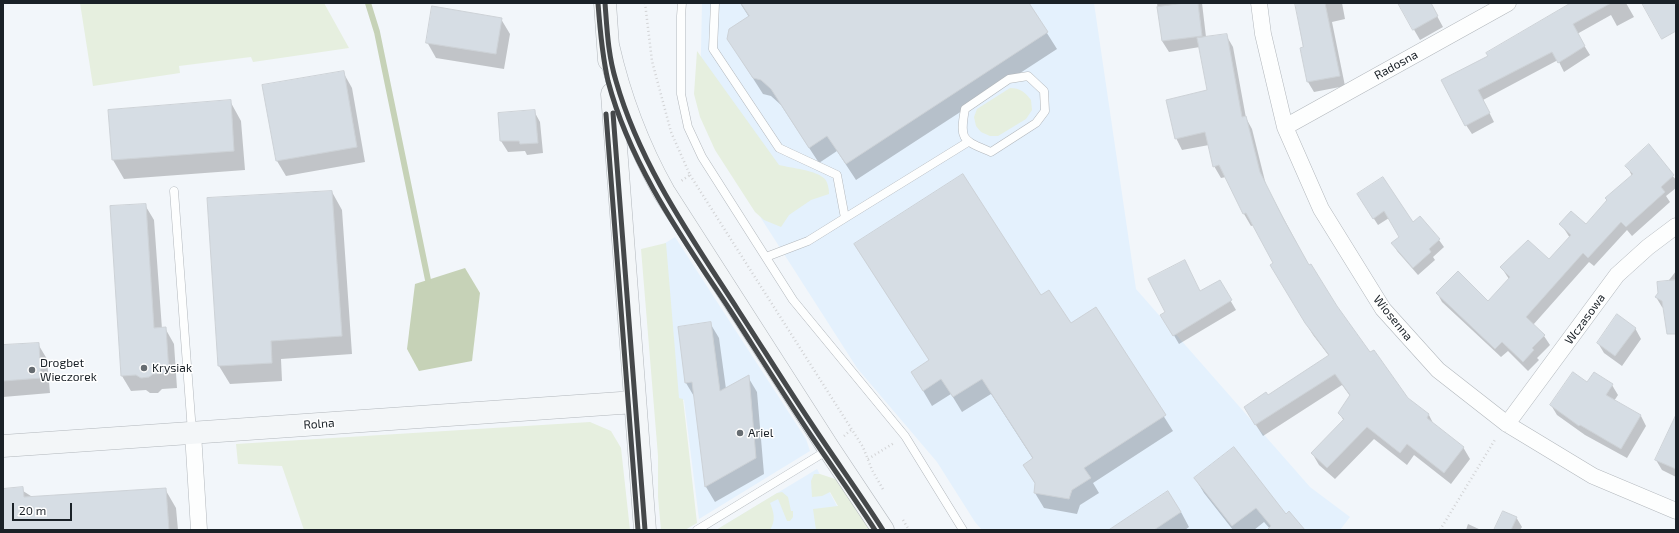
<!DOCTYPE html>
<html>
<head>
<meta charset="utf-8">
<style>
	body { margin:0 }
	#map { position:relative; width:1679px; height:533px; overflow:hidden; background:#f2f6fa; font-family:"Exo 2",sans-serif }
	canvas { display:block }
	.frame { position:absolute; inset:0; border:4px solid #1a2127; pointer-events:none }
	.scale { position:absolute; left:12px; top:503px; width:60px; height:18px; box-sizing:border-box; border:2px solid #1a2127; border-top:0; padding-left:5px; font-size:12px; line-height:14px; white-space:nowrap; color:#1a2127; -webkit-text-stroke:3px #fff; paint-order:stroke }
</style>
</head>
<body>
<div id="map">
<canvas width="1679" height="533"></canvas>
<div class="frame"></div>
<div class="scale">20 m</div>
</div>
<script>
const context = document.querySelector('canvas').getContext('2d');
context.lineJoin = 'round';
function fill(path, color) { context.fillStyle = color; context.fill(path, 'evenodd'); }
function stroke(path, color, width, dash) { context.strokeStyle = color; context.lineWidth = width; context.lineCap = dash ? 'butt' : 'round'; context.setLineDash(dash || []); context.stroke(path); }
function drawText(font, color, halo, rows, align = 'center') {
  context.font = font + ' "Exo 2",sans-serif'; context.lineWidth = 3; context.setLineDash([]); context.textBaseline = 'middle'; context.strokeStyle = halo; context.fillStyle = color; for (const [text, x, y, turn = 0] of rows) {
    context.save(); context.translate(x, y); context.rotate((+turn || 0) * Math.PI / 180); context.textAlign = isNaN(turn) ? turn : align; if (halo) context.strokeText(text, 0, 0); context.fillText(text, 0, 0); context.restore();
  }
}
fill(new Path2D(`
	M702,3h392l42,286 174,198 40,30 -10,13h-358l-7,-8 -38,-60 -80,-94 -139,-217 -18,-54z
	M675,237l131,202 4,12 -111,68 -15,-119 -10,1 -15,-154z
	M817,469l33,61h-134z`), '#e4f1fd');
fill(new Path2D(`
	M80,3h244l25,45 -96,14 -2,-5 -72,9 1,7 -87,13z
	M697,51l82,114c12,3 37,5 46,14 3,4 4,10 4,15l-18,6 -22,15 -8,12 -17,-7 -9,-8 -40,-62 -15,-33 -6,-23z
	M1010,88c10,0 15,4 21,12l1,10 -6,9 -28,17h-8l-9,-4 -5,-6 -2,-9 3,-8z
	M666,243l13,155 4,1 14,124 -12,7h-24l-3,-33v-41l-17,-207z
	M590,422l21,9 10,17 9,82h-326l-22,-64 -44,-2 -2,-20z
	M814,474h6l18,6 34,50h-56l-3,-21 25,-3 -8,-14 -8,4 -10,1 -1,-16z
	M782,492l6,5 3,14h2v6l-3,4h-3l-9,-22 -8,4c4,10 6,17 0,27h-54l61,-37z`), '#e6efdf');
fill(new Path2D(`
	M465,268l15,25 -8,68 -53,10 -12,-22 8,-65z`), '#c6d2b7');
fill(new Path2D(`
	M740,3h288l29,46 -201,131 -19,-29 -18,12 -38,-58 -10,-9 -8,-2 -25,-39 11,-38z
	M1157,3h45l4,34 20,-2 7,12 13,71 6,11 14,56 43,81 27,41 34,46 38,46 21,16 5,10 29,22 7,12 -19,25 -37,-29 -7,10 -33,-26 -39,40 -16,-14 -7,-12 32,-32 -5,-8 11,-17 -8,-11 -79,51 -11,-17 15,-22 62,-41 -16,-21 -35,-58 -3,-13 -21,-39 -3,1 -7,-12 -18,-37 -5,1 -7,-12 -5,-21 -27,5 -6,-12 32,-47 -8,-44 -31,5 -7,-11z
	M1296,3h46l3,16 -13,3 13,64 -31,6 -6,-10 -7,-33 3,-1z
	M1402,3h28l13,24 -23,13 -21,-36z
	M1575,3h51l8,14 -17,9 -6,-11 -34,19 13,21 -26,17 -6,-12 -75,40 11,22 -22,12 -6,-9 23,-69z
	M501,19l9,15 -6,35 -68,-11 -9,-16z
	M343,72l9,16 13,74 -79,14 -9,-15z
	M230,101l11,20 4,49 -121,9 -11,-19 -4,-50z
	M534,111l6,11 3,31 -16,2 -2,-4 -17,1 -7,-11 -2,-27z
	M1649,146l27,34v8l-10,8 4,6 -38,34 -5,-6 -33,36 -5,-4 -56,63 11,11 6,9 -13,13 2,2 -11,11 -20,-20 -7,6 -59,-55 -5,-9 51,10 21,-24 -8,-12 48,-7 21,-22 -9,-14 25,1 46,-49 -5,-10z
	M332,192l10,18 10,144 -71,5 1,22 -52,3 -11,-18 -11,-167z
	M1363,202l50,21 7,-5 19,22 5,7 -11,10 2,3 -17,15 -21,-24 -4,-8 8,-6 -12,-19 -11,7z
	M145,205l9,15 8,109 3,-1 9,16 3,44 -15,1 -4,4h-8l-4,-3 -15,1 -9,-15z
	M855,245l186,51 29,29 26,-16 77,122 -80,52 6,10 -19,12 -3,9 -33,-6 -9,-15 1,-8 -12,-20 9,-6 -42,-65 -29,18 -11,-18 -19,12 -20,-34 18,-11z
	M1676,271v45l-14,-9 -6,-10z
	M1219,281l17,29 -57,34 -17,-29z
	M710,323l9,15 7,51 22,-12 9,15 7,82 -49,28 -9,-15 -11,-89 -9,-15z
	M1635,328l6,11 -19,27 -18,-13 -6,-10z
	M38,344l9,15 3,34 -47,4v-51z
	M1595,373l17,12 6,10 -4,6 27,15 5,10 -19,32 -42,-23 -28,-20 -6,-10 37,-22z
	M1676,440v37l-14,-7 -6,-10z
	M1195,478l91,37 18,15h-33l-7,-8 -10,8h-21l-29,-37z
	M20,489l14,9 131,-9 11,19 2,22h-175v-40z
	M1181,512l8,15 -4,3h-74z
	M1516,517l6,10 -2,3h-24z
	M1468,524l13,6h-15z`), '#0003');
stroke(new Path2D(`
	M368,3l9,29 51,248`), '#c6d2b7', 6);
const building = new Path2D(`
	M741,3h288l19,29 -202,132 -19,-28 -18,12 -38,-59 -10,-9 -8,-2 -26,-39 2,-10 20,-13z
	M1185,3h13l4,33 -40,5 -5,-34z
	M1295,3h30l15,73 -33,6 -7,-34 3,-1z
	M1398,3h33l7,13 -25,14z
	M1571,3h40l-38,21 12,22 -14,9 -13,8 -6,-11 -74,38 12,23 -25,13 -24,-46 47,-24 -2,-3z
	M1642,3h34v28l-14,8z
	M432,6l70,12 -6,36 -70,-11z
	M1227,34l15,83 4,-1 14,56 24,48 25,45 2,-1 26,42 33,46 4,-2 34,48 21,16 -2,4 37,29 -20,26 -37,-29 -7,9 -33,-26 -40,41 -16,-15 33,-34 -6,-6 12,-18 -15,-21 -80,51 -11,-18 22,-15 2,3 61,-40 -24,-32 -35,-58 3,-2 -27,-50 -3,1 -24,-49 -6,2 -8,-35 -30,7 -9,-39 41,-10 -10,-52z
	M344,71l13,76 -81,14 -14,-76z
	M231,100l3,51 -122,9 -4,-50z
	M535,110l3,33 -18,1 -1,-3h-19l-2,-28z
	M1649,144l25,31 -13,12 4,5 -39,35 -5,-5 -33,36 -5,-5 -57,64 19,18 -13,13 2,2 -11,12 -21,-20 -7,7 -59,-56 22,-22 30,30 22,-24 -10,-10 28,-27 21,19 22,-24 -12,-11 12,-13 15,13 21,-24 -2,-2 28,-24 -8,-8z
	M963,174l78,121 8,-5 22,33 25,-16 70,108 -82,53 7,10 -19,12 -3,9 -35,-6 1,-10 -12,-18 10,-7 -51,-79 -29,18 -12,-18 -18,12 -12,-19 18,-12 -75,-116z
	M1383,177l30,45 7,-6 20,23 -11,10 2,3 -18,16 -22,-25 8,-6 -15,-26 -11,8 -16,-25z
	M332,191l10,145 -71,5 1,22 -54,3 -11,-168z
	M146,204l8,124 12,-1 3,46 -16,1 -4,3 -8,1 -5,-3 -15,1 -11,-170z
	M1185,260l15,31 20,-11 12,20 -59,36 -13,-21 5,-3 -17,-33z
	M1676,280v54h-9l-5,-33 -7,-4 3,-4 -1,-11z
	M1617,314l19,14 -21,28 -18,-13z
	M711,322l9,69 29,-16 7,83 -51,29 -13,-105 -7,1 -7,-56z
	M39,343l2,35 -38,3v-36z
	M1573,372l14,10 7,-10 19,12 -7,11 35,20 -20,34 -41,-24 -1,1 -29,-21z
	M1676,415v54l-21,-9z
	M1234,447l52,67 3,-3 16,19h-38l4,-4 -15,-18 -24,18 -38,-48z
	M23,487l1,10 142,-9 3,42h-166v-41z
	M1168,491l13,21 -27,18h-45z
	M1503,511l14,6 -6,13h-17z`);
fill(building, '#d6dde4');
stroke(building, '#cdd2d7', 1);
const lane = new Path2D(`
	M682,3l-1,13v78l7,33 14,30 91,143 112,136 58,94
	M715,3l-2,46 66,99 58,27 8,43 -37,23 -42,16
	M1028,76l16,15 1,20 -9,12 -45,29c-28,-12 -32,-11 -26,-43l44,-30z
	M174,191l18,241
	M845,218l123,-76
	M697,530l131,-80`);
const street = new Path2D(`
	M1259,3l4,31 22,93 36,82 62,100 55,61 69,54 86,52 83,35
	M1285,127l223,-124
	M1507,424l110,-149 31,-28 28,-21
	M193,433l6,97`);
const secondary = new Path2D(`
	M605,3l4,57
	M608,45c12,53 29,99 56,147l165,257 54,81
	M612,94l33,436
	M3,446l632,-44`);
stroke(lane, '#b2b7bc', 9);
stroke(street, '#b2b7bc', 17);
stroke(secondary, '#b2b7bc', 23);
stroke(new Path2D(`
	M645,3l7,58 19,71 19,43 -9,6
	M690,175l173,272 9,23 12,21
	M844,436l8,-7
	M868,459l26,-16
	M903,520l6,10
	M1440,530l56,-92`), '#d2d3d5', 2.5, [1, 3]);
stroke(lane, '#fdfefe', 8);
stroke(street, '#fdfefe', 16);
stroke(secondary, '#f3f6f8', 22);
stroke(new Path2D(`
	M605,3c2,26 3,52 11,78 24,84 75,156 122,229 26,40 52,82 79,122 22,33 45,65 66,98
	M613,113l32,417`), '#45484a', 5);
stroke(new Path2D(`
	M598,3c2,27 4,52 10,78 22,84 75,158 122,229 27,42 54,85 82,127 21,31 43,62 63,93
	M606,114l32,416`), '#45484a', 5);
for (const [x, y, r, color] of [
	[144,368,4,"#666c71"],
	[32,370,4,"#666c71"],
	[740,433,4,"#666c71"]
]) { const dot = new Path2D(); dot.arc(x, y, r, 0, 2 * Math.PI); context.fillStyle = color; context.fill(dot); stroke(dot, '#fff', 1.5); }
drawText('12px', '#1a2127', '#fff', [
	["Radosna",1396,65,-29],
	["Wiosenna",1393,318,51],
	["Wczasowa",1585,319,-54],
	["Rolna",319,424,-4]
]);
drawText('12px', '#1a2127', '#fff', [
	["Drogbet",40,363],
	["Wieczorek",40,377],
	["Krysiak",152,368],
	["Ariel",748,433]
], 'left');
</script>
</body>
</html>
